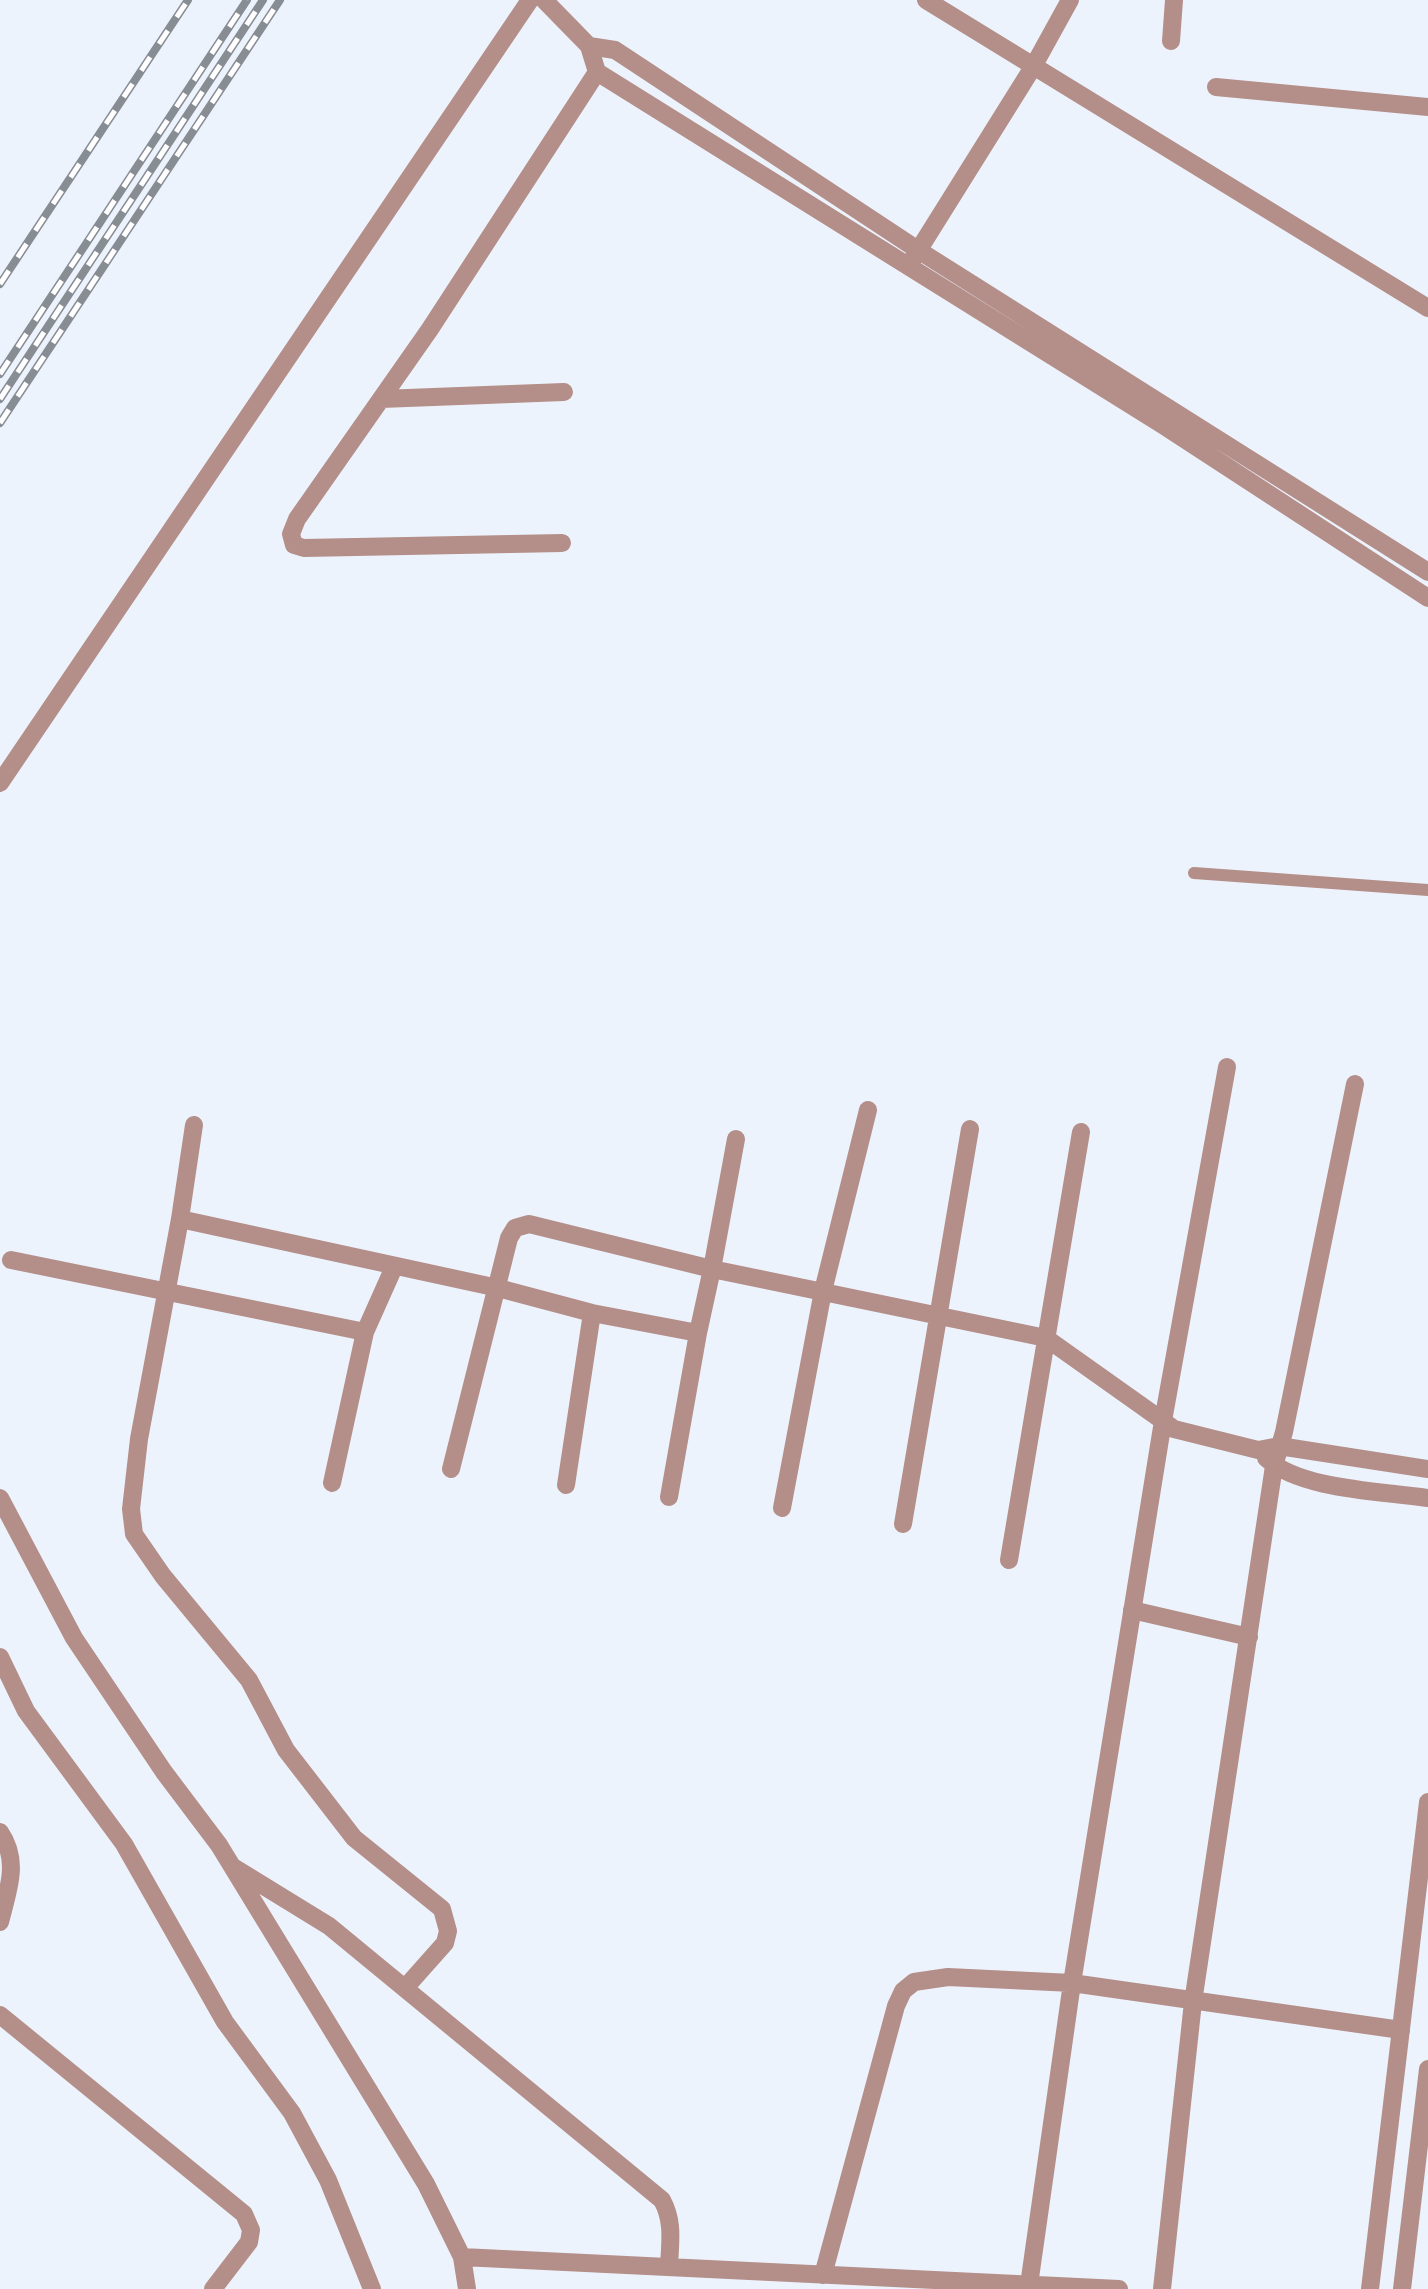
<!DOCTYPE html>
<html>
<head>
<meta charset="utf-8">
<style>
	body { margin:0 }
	canvas { display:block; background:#ecf3fd }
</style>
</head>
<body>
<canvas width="1428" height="2289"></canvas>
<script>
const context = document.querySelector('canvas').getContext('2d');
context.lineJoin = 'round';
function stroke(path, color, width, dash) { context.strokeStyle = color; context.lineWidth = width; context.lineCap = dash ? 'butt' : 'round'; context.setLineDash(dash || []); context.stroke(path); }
stroke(new Path2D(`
	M1194,873l234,17`), '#b48f8a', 12);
stroke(new Path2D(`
	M544,0l45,46 8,26 566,353 265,173
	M926,0l502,308
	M1171,41l3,-41
	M589,46l26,4 303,200 510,322
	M1216,87l212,20
	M913,259l120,-192 37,-67
	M381,399l183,-7
	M562,543l-258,5 -10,-3 -3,-11 6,-15 133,-190 167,-257
	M0,783l530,-783
	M1227,1067l-64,354 11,8 84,21 21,-4 149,23
	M194,1125l-14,94 -41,220 -8,70 3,25 29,42 86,104 37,70 68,88 88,71 6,22 -3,12 -40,45
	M180,1219l318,69 94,25 106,20 14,-64 334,69 117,83 -91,562 -43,302
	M11,1260l354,72 29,-65
	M1266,1458c34,32 116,33 162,40
	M451,1469l58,-231 6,-10 14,-4 183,45 24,-130
	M332,1483l33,-151
	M566,1485l26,-172
	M669,1497l29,-164
	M0,1498l74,140 90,134 55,73 207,339 36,73 5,32
	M782,1508l41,-217 45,-181
	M903,1524l67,-395
	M1009,1560l72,-428
	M1132,1610l117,27
	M0,1657l26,54 98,133 101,178 67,91 36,67 44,109
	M0,1832c20,29 8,58 0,90
	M233,1867l96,59 333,274c12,22 8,42 7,67
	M0,2015l244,199 7,16 -2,12 -36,47
	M462,2257l657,32
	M823,2275l73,-269 7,-15 11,-9 34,-5 124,6 329,47
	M1162,2289l31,-287 81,-536 10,-34 71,-348`), '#b48f8a', 18);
stroke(new Path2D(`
	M1370,2289l58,-487
	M1402,2289l26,-220`), '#b48f8a', 18);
const rail = new Path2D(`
	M0,284l188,-284
	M0,374l247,-374
	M0,399l263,-399
	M0,423l280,-423`);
stroke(rail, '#888d94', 8);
stroke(rail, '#fff', 5, [16]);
</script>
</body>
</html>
